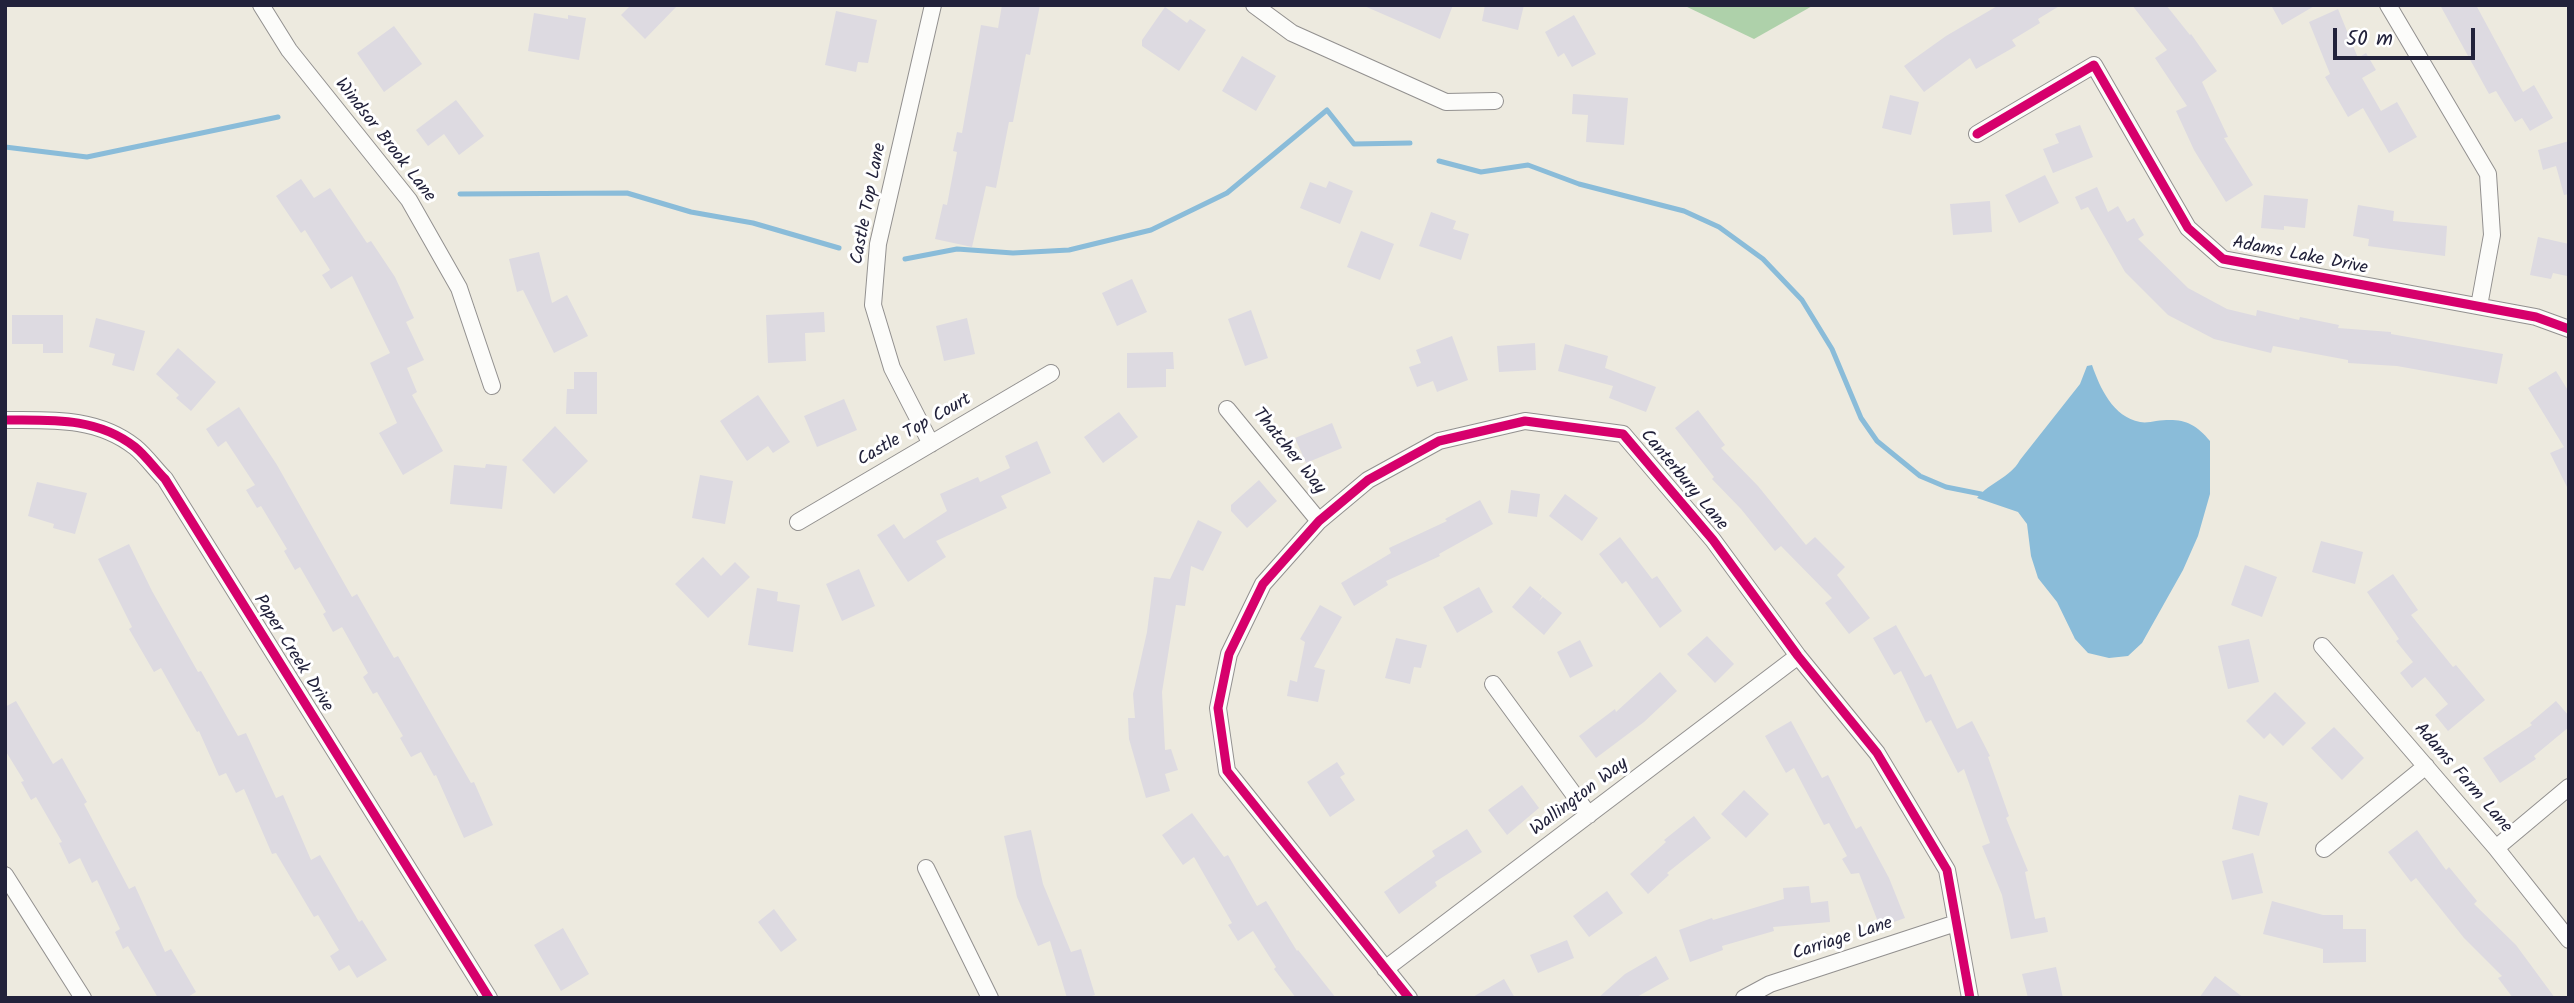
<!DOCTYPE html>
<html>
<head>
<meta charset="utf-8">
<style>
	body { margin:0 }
	#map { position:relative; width:2574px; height:1003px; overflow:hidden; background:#edeadf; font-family:Kalam,sans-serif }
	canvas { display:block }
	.frame { position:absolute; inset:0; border:7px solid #22223b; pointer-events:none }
	.scale { position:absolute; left:2333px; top:28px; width:142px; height:32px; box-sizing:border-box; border:4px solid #22223b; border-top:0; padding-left:9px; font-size:21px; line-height:24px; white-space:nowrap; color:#22223b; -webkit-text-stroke:5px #fff; paint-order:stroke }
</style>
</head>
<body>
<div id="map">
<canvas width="2574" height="1003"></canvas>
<div class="frame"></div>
<div class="scale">50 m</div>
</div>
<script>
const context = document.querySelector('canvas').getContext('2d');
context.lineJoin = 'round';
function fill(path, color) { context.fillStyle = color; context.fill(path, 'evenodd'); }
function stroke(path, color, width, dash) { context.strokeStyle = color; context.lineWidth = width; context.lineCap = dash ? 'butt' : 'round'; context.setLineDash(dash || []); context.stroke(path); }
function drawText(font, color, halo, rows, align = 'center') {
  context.font = font + ' Kalam,sans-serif'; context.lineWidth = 6; context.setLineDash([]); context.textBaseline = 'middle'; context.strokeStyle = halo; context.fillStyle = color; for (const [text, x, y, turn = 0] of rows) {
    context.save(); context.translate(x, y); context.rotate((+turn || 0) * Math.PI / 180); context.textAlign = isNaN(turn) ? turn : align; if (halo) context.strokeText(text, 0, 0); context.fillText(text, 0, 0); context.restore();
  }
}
fill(new Path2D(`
	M1683,5h131l-60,34z`), '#aed1aa');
fill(new Path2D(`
	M2092,365c8,23 21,52 48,57 5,1 11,0 16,-1 26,-3 38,1 54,20v53l-12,42 -15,34 -41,73 -14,13 -19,2 -21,-5 -13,-14 -18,-37 -19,-24 -7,-22 -4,-32 -9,-12 -41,-14c13,-16 33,-20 43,-38l60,-76 7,-18z`), '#8abcd9');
stroke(new Path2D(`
	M5,147l82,10 191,-40
	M1439,161l42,11 47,-7 51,19 105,27 35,16 44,32 39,41 30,49 29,69 16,23 43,35 26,11 35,7
	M460,194l167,-1 64,19 62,11 86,25
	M905,259l52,-10 56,4 56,-3 82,-20 76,-37 100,-83 27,34 56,-1`), '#8abcd9', 5);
fill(new Path2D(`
	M631,5h47l-33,34 -24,-24z
	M1002,5h38l-10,50 -4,-1 -13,68h-4l-13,66 -10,-2 -14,61 -37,-8 8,-35 4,1 10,-53 -4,-1 4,-19 5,1 19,-108 17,3z
	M1362,5h91l-13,34z
	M1485,5h39l-6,25 -36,-9z
	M1999,5h62l-23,14 2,4 -28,17 4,6 -40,23 -6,-11 -46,34 -20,-26 42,-30z
	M2132,5h34l24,30 1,-1 26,37 -15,11 26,55 -4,1 29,47 -27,17 -32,-52 -18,-39 11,-5 -32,-48 12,-8z
	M2271,5h45l-34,20z
	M2440,5h36l47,87 11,-7 19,33 -23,13 -8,-13 -7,4 -19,-31 -7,3z
	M1165,7l22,16 3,-4 16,11 -27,41 -37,-25v-6z
	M2338,9l20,49 8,-5 10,17 -14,8 19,33 16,-9 20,35 -28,16 -26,-45 -15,9 -23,-40 5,-3 -21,-52z
	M836,11l41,9 -9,43 -10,-1 -2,10 -31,-7z
	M534,13l34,6v-4l18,3 -7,42 -51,-9z
	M1574,15l22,39 -24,13 -8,-14 -6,4 -13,-25z
	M394,26l28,38 -38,28 -27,-39z
	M1242,56l34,20 -20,35 -34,-20z
	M1573,94l55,4 -4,47 -38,-3 2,-27 -16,-1z
	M1890,95l29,7 -8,33 -29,-7z
	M456,100l28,36 -25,19 -15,-21 -16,12 -12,-16z
	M2080,125l13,32 -40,16 -10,-24 16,-6 -4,-9z
	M2569,141v53l-5,1 -8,-29 -13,4 -5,-20z
	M2045,175l14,28 -40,20 -14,-28z
	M301,179l13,19 16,-10 37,55 4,-2 24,36 19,41 -8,4 18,38 -17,8 10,24 -5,3 31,56 -40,24 -24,-42 18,-10 -27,-60 20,-10 -38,-77 -21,13 -9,-14 8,-5 -25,-40 -4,3 -25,-37z
	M1329,181l24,10 -13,33 -40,-16 10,-26 16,6z
	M2097,187l11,25 10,-6 9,16 7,-4 10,17 -6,4 50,49 39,21 29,7 1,-6 42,10 1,-3 39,8 -1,3 53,4v2l112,20 -6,30 -100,-18 -49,-3v-3l-75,-14 -2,7 -57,-14 -46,-24 -43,-43 -37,-65 -7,3 -6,-13z
	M2264,195l44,4 -3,29 -21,-2v4l-23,-2z
	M1990,201l2,31 -39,3 -3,-31z
	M2358,205l36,6 -1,10 54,5 -2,30 -77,-10 1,-7 -16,-3z
	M1431,212l25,9 -3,8 16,5 -8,26 -42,-14z
	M1361,231l33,13 -14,36 -33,-13z
	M2538,237l31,7 -2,32 -14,-3 -2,6 -21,-4z
	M539,252l13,51 15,-8 21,41 -34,17 -31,-63 -6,2 -8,-33z
	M1132,279l15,33 -30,14 -15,-33z
	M1251,310l17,48 -23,8 -17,-47z
	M824,312l1,20 -20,1 1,28 -38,2 -2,-48z
	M12,315h51v38h-20v-9h-31z
	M96,318l49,13 -11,40 -22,-6 3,-11 -26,-7z
	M967,318l8,36 -31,7 -8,-35z
	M1452,336l16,44 -31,12 -4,-11 -16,6 -8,-20 12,-4 -5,-13z
	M1535,343l1,27 -37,2 -2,-26z
	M1565,344l43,12 -3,12 51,19 -10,25 -37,-14 4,-12 -55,-15z
	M178,348l38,34 -25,29 -15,-13 3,-3 -23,-21z
	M1173,352l1,17h-8v18l-39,1v-35z
	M2556,371l13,21v99l-19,-38 14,-6 -36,-59z
	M574,372h23v42h-31l1,-25h7z
	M758,395l32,47 -17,11 -5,-7 -21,15 -27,-40z
	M844,399l13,31 -40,17 -13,-31z
	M239,407l38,58 75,132 5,-3 37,64 4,-2 73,127 3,-1 19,43 -29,13 -28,-63 -2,1 -13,-24 -10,5 -11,-19 3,-2 -26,-44 -4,2 -10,-17 5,-4 -26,-46 -9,5 -10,-18 3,-2 -26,-45 -5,3 -11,-19 3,-2 -26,-43 -4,2 -11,-18 9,-5 -29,-44 -8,6 -12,-18z
	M1698,410l27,35 -4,3 37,38 48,59 9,-8 30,30 -8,8 33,43 -21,16 -24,-31 7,-5 -51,-52 -6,5 -34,-42 -29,-30 2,-2 -39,-49z
	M1119,412l19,25 -35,26 -19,-26z
	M1332,423l10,25 -36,15 -11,-25z
	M555,426l33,35 -34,33 -32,-34z
	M1037,441l14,32 -50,23 6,12 -71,33 10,16 -38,25 -31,-47 17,-11 10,15 43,-28 -7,-17 38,-17 2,5 30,-14 -5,-12z
	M486,464l21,2 -5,43 -52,-5 4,-39 31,3z
	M700,475l33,6 -8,43 -33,-6z
	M1259,480l18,21 -30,27 -16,-17v-6z
	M37,482l50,11 -12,41 -22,-6 1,-4 -26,-8z
	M1511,490l29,4 -3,23 -29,-4z
	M1565,494l33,24 -16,23 -33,-25z
	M1480,500l13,24 -54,30 1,2 -54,25 2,4 -34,21 -13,-23 50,-30 -2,-5 58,-27 -2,-2z
	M1198,520l24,12 -19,39 -12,-5 -6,40 -9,-1 -14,87 3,58 6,-1 7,21 -13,4 5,17 -24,7 -17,-59 -1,-21h7l-2,-24 14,-62 7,-55 16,2z
	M1620,537l32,42 5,-3 25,35 -22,17 -34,-47 -4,3 -23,-30z
	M2321,541l42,11 -8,32 -43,-12z
	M129,544l23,47 46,81 3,-1 37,65 8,-3 30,65 7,-3 28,65 9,-5 39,67 3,-2 25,40 -30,18 -8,-13 -10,6 -9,-15 9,-6 -21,-35 -4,2 -38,-64 -4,1 -28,-65 -8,4 -10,-20 -7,3 -20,-45 -2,1 -36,-64 -7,4 -25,-43 3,-2 -34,-68z
	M703,557l18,19 14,-14 15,15 -42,41 -33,-34z
	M2245,565l32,12 -15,40 -31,-12z
	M859,569l16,37 -33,15 -16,-37z
	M2393,574l25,36 -7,5 42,52 3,-2 29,35 -37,31 -13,-16 13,-11 -23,-27 -13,11 -12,-15 13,-11 -17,-21 3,-2 -32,-47z
	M1530,586l12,10 -3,5 4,-4 19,16 -18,22 -32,-28z
	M1479,587l14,25 -36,21 -14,-26z
	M757,588l21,4 -1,9 23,4 -7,47 -45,-7z
	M1320,605l22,12 -28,50 11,3 -7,32 -31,-6 3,-16 7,2 8,-40 -5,-3z
	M1896,625l29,52 6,-3 26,55 15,-8 18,35 -2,1 21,59 -3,2 22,53 -3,1 10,47 10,-2 3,15 -37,7 -9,-44 -20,-49 8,-3 -26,-74 -6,4 -27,-53 -5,3 -25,-52 -7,4 -21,-37z
	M1707,636l27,28 -19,19 -28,-29z
	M1396,638l31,7 -6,23 -7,-1 -4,17 -25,-6z
	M2249,639l10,43 -31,7 -10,-43z
	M1580,640l13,26 -23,12 -13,-26z
	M1660,672l17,19 -33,31 -48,36 -17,-22 36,-27 1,3z
	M2275,692l31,31 -23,23 -13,-13 -6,6 -18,-18z
	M16,701l37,63 9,-6 25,44 -3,2 45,85 6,-3 30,66 6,-3 25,43 -10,6h-28l-30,-52 -5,3 -8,-17 5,-3 -23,-49 -5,3 -12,-25 -11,6 -10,-21 3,-1 -26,-45 -5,3 -10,-18 3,-1 -19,-31v-43z
	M2556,701l13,15v11l-35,29 2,3 -36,24 -17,-25 49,-33 -2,-2z
	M1791,721l31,57 6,-3 28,54 5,-3 28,52 16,40 -25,9 -21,-54 -8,1 -9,-15 5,-3 -18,-33 -5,2 -30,-57 -8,5 -21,-37z
	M2334,727l30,31 -22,22 -31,-32z
	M1337,762l8,12 -5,3 15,23 -25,17 -23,-35z
	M1522,785l17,23 -32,27 -19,-25z
	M1744,790l25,24 -23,24 -25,-24z
	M2239,795l29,8 -9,33 -27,-7z
	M1192,813l32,44 4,-2 29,51 9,-5 31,50 1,-1 38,48h-40l-22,-29 2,-2 -23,-36 -15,10 -10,-16 4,-2 -38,-66 -11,8 -21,-30z
	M1694,816l17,22 -44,35 2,2 -21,19 -18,-20 36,-32 -2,-2z
	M1467,829l15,23 -47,30 2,4 -38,28 -15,-22 51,-36 -3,-5z
	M1031,830l12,54 28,68 10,-3 14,46 -10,3h-18l-17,-57 -12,5 -21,-49 -13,-61z
	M2417,830l29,40 3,-3 28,34 -3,3 42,41 39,53h-42l-15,-20 4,-2 -38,-38 -48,-60 -5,4 -23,-30z
	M2253,853l10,40 -31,7 -10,-39z
	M1809,886l2,17 17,-2 2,21 -57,5 1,4 -52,15 1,4 -33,12 -11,-32 33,-12 1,2 71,-21 -1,-11z
	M1607,891l16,22 -34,24 -16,-21z
	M2272,901l51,14h20v14h23v33l-43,1v-14l-60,-15z
	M774,909l23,31 -16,12 -23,-30z
	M563,928l26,46 -28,17 -27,-46z
	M1567,940l7,18 -36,15 -8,-18z
	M1656,956l13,23 -34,19h-37l27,-24z
	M2056,967l7,31h-35l-6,-24z
	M2215,976l29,22h-45z
	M1504,979l11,19h-44z`), '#dddae1');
const minor = new Path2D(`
	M261,5l28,45 120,150 50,88 33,98
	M1254,5l38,28 154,69 49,-1
	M2388,5l100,169 4,61 -13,71
	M1977,134l117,-69 94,163 35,31 313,58 33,12
	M1227,409l92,112
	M5,420c46,0 92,-3 130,27 11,9 20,22 30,32l324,519
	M931,444l-39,-76 -19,-63 5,-61 55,-239
	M798,522l253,-149
	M2322,646l174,202 73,92
	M1493,684l96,131
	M2496,848l73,-61
	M2324,849l102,-83
	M926,868l64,130
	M5,875l78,123
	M1385,969l413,-313
	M1409,998l-182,-227 -9,-63 11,-54 34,-70 56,-63 49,-41 71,-39 86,-20 98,13 90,106 85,116 79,97 70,117 23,128
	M1744,998l26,-14 186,-61`);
stroke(minor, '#92908f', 18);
stroke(minor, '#fcfcfa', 16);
stroke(new Path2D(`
	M1977,134l117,-69 94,163 35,31 313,58 33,12
	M5,420c46,0 92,-3 130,27 11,9 20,22 30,32l324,519
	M1409,998l-182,-227 -9,-63 11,-54 34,-70 56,-63 49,-41 71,-39 86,-20 98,13 90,106 85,116 79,97 70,117 23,128`), '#d6006c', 9);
drawText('18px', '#22223b', '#fff', [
	["Windsor Brook Lane",384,141,52],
	["Castle Top Lane",870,204,-79],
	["Adams Lake Drive",2300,257,11],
	["Castle Top Court",915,431,-30],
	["Thatcher Way",1288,452,51],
	["Canterbury Lane",1683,481,50],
	["Paper Creek Drive",292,654,58],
	["Adams Farm Lane",2462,779,49],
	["Wallington Way",1580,798,-37],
	["Carriage Lane",1843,940,-18]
]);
</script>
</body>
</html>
